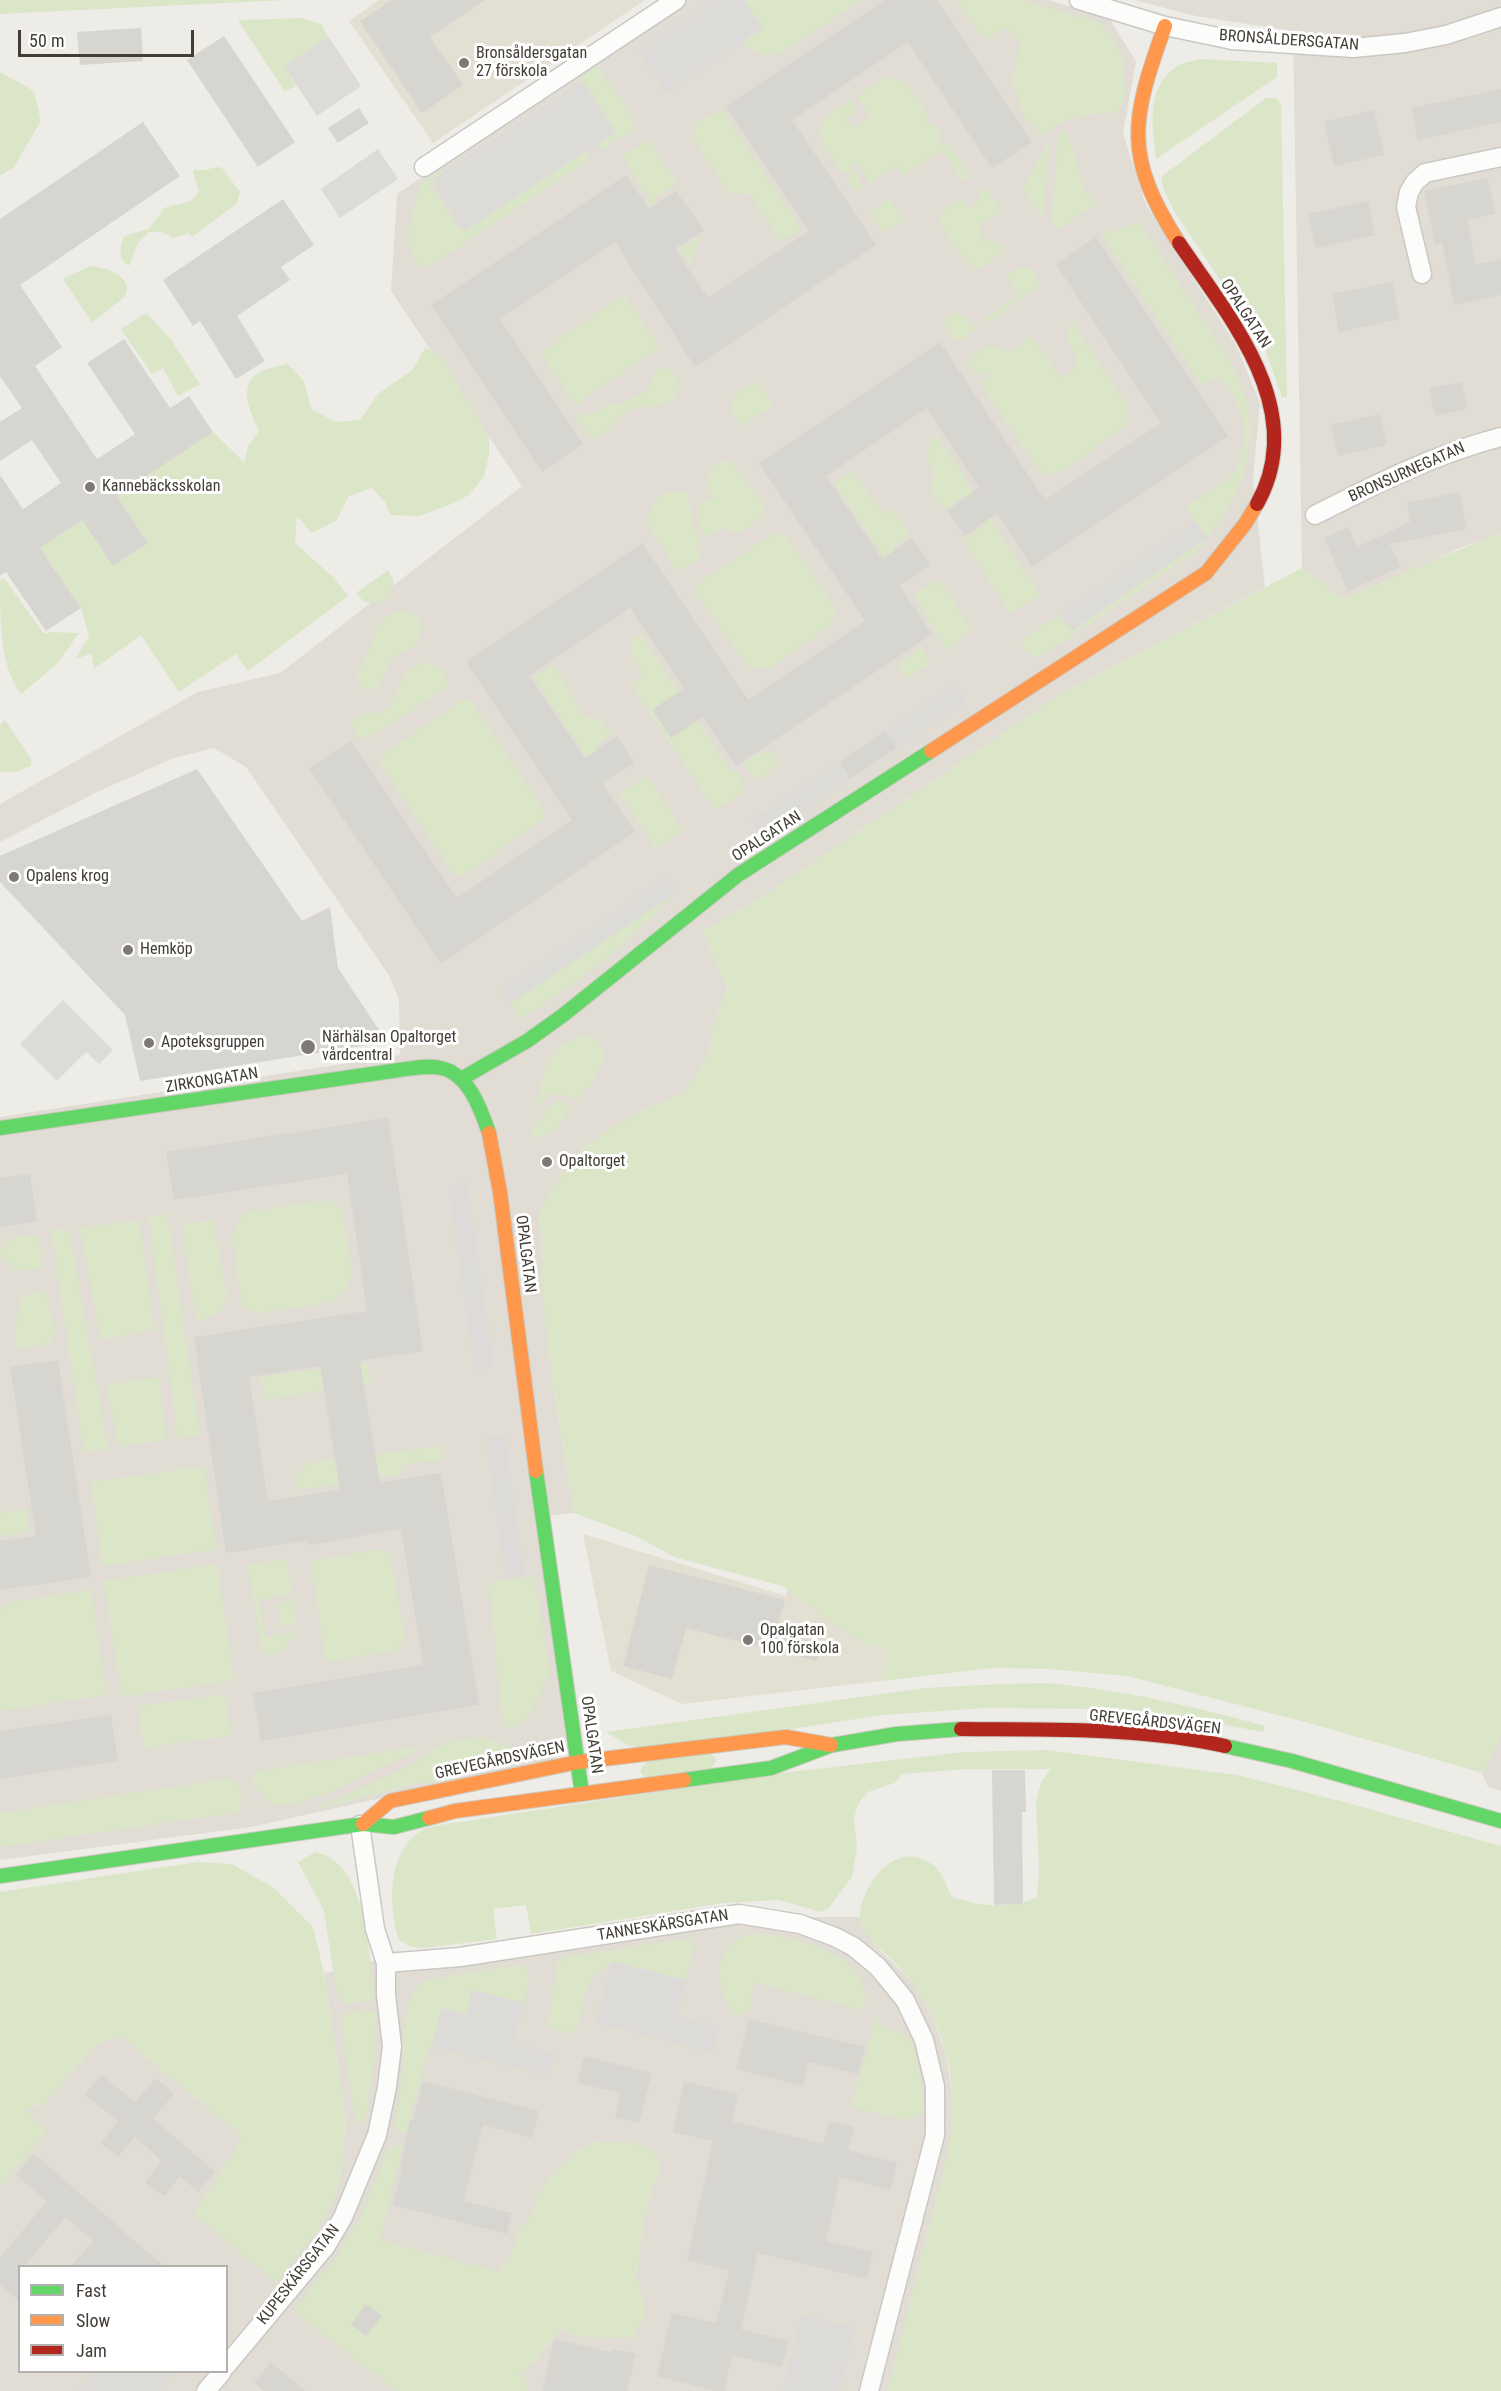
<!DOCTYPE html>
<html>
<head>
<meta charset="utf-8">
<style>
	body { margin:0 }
	#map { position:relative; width:1501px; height:2391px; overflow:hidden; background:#eeece7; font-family:"Roboto Condensed",sans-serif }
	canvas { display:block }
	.legend { position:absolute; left:18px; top:2265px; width:210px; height:108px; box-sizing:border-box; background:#fff; border:2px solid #b3b1ae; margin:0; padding:8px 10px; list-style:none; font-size:18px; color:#423d35 }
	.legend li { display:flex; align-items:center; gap:12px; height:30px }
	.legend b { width:30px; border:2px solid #b3b1ae }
	.scale { position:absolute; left:18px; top:30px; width:176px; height:27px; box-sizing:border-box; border:3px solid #423d35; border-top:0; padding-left:8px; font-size:18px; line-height:21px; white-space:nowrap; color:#423d35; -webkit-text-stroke:4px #fff; paint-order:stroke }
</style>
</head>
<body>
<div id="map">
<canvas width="1501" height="2391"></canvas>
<ul class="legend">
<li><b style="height:8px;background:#63d668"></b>Fast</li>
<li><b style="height:8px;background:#ff974d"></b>Slow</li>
<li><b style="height:8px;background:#b3261e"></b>Jam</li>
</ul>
<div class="scale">50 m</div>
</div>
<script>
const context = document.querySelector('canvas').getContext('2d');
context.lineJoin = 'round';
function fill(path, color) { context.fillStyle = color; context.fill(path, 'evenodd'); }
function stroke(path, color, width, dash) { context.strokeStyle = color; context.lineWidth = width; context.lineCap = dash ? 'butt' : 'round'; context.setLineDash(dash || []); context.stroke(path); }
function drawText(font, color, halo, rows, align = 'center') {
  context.font = font + ' "Roboto Condensed",sans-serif'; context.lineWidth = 6; context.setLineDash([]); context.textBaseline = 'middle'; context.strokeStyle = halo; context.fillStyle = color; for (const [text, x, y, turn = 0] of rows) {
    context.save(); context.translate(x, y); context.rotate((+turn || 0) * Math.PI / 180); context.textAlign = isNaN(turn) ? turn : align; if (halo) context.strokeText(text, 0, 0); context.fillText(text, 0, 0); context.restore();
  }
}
fill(new Path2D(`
	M686,0h363l60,18 27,43 -13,73 23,71 90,140 24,58 -7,75 12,109 -201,105 -296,201 -65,39 25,56 -13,32 -7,37 -25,36 -52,23 -92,96 13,165 22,136 -36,4 29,232 -15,11 -301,67 -251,33v-743l400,-62 -1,-56 -11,-25 -142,-207 -32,-19 -40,10 -77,34 -97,50v-38l198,-112 82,-19 242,-187 -131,-195 6,-97z
	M1134,0h367v534l-44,15 -60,29 -55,21 -40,-31 -9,-537 -97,-15z
	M1501,1735v56l-13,-4 -6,-14z
	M739,1907l69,10h51l5,12 10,15 44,44 16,33 12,33 7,44 -2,44 -63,249h-392l38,-29 26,-33 25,8 61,-22 -10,-39 8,-58 8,-29 9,-19 -19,-24 -23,-4h-23l-21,10 -27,28 -11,17 -4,18 -15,18 -4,17 -15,22 -164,69 62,50h-397v-272l45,-17 53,-59 22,-7 123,100 74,96 22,-46 7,-64 -22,-149 70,-17 77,-7zM20,2266h206v106h-206z`), '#e1ddd5');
fill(new Path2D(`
	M379,0h266l-212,143 -84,-122z
	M583,1534l203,62 8,-34 106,48 -19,71 -199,23 -71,-33z`), '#e4dfd3');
fill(new Path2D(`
	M0,0h286l-286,14z
	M744,0h118l-81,53 -16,3 -23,-13 21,-15z
	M956,0h66l76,22 14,15 10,16 3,42 -7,17c-25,3 -57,3 -76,23l-18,-18 -12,-36 8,-37 -14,-16 -21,12z
	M302,18l19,6 7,12 -44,30 12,19 -11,7 -47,-72z
	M1201,59l76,4v14l-121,82c-4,-32 -11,-74 23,-94 6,-3 15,-4 22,-6z
	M598,66l26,38 10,20 -2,6 -30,20 -7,-7 18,-14 -35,-51z
	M0,72l34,19 7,30 -27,46 -14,9z
	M896,78l11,6 22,33 -5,4 3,4 5,-3 11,16 -5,3 4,6 6,-4 23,32 -8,6 -22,-31 -37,26 -8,-10 -25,18 -16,-22 -5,4 13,20 -7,5 -9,-13 4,-3 -3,-4 -5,3c-10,-15 -33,-39 -17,-57 7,-7 17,-12 24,-17l8,11 -12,7 7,10 18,-12 -14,-20 25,-17z
	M1266,98h10l5,7 6,292h-5l-18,-51 -88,-132 -12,-23 -3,-14z
	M721,109l80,119 -20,13 -31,-46 -21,-2 -37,-56 5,-14z
	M1067,130l17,59 13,15 -39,25 -3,-1 -3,-11 6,-79 4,-7z
	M648,140l29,43 -23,16 31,48 17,-13 -13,30 -67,-108z
	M1047,144h3l-8,74 -19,-29z
	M584,148l6,8 -5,7 -153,102 -11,1 -10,-9 -2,-27 11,-46 21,-13 2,2 -14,11 32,47z
	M218,167l4,1 18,24 -3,11 -45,34 -3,-4 -16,5 -11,-6h-13l-11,11 -9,23c-12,-7 -9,-19 -5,-30l25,-7 15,-21c13,-5 29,-3 35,-17l-6,-18 1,-3h10z
	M985,187l18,26c-15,3 -30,11 -19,28l6,-2 13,8 -1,5c-7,5 -16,14 -24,16 -12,2 -33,-38 -39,-47l-1,-5 22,-17 7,9 7,-1 7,-16z
	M889,198l14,22 -15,10h-7l-11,-17z
	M1139,221l91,140c8,17 16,34 19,53 8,51 -19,102 -54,138l-153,104 -8,1 -11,-7 -1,-9 3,-4 33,-21 13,12 133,-91 -17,-27 1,-4c15,-10 32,-20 45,-33 6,-5 8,-14 9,-21 6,-28 -2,-57 -26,-75l-14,9 -100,-151z
	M90,266c15,1 45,10 35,30l-33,27 -29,-44z
	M1023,266c10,2 17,10 15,21l-51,36 -3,-4 36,-24 -14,-20z
	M624,294l36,53 -84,58 -36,-52z
	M146,313l24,25 30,46 -22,12 -15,-28 -11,6 -31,-45z
	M951,313l13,3 14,13 -17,11 -7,-1 -9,-13v-7z
	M1072,321l56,85 -3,20 -63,46 -13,3 -12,-7 -6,-9 -51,-76 7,-6 -4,-6 -7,5 -6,-8 -1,-9 3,-4 15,-9 22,6 22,-16 31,42 15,-11 -4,-19 -8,-11z
	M426,347l18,14 45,76v17l-5,22 -15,19 -22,11 -28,10 -29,-1 -5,-13 -13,-14 -23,8 -13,25 -24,12 -15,-17 -2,27 38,34 15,19 -100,75 -12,-17 -57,38 -38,-57 -47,34 -3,-16 -14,6v-3l12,-19 -8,-29 -41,-60 42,-28 31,46 35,-23 -31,-47 96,-64 31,30 4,-16 11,-15c-8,-18 -23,-45 1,-59 8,-4 20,-6 28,-8l16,17 7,28 25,13 24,-2 18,-26 34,-24z
	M667,367c7,4 11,10 11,19 0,27 -36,16 -52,26 -12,8 -18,24 -31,27l-7,-3 -13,-19 6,-4 4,3 23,-11 15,-2 21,-10c8,-10 7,-23 23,-26z
	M756,381l17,25 -33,22c-1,-8 -6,-12 -8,-19 -4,-15 14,-21 24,-28z
	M937,435l103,160 -30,18 -47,-73 20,-13 -20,-31 -19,14 -14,-21 5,-17 -9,-14 5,-17z
	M724,460l9,3 31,41 -2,13 -24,17 -15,-6 -17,10 -7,-12 -2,-19 16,-10 -8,-12 10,-21z
	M852,470l31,44 10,-5 16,24 -17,16 21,28 -10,7 -69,-100z
	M671,492l17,1 5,33 7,12 -3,4 3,16 -18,12 -8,-3 -25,-42c-2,-17 7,-28 22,-33z
	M774,533l11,2 52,75 -6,15 -62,44 -20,-1 -54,-76 2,-8z
	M1501,534v1201l-19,38 -166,-48 -189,-49 -79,-7 -55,-1 -112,13 7,-30 -26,-8 -80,-57 -108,-29 -36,-20 -64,-24 -22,-136 -10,-85 -1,-54 -2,-26 25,-41 20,-25 47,-30 52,-23 25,-36 7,-37 13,-32 -25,-56 65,-39 296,-201 238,-124 40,31c54,-21 105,-47 159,-65z
	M388,570l6,12 -5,15 -13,7 -13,-3 -7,-8z
	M4,578l40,56 8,-2 27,1 -22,31 -36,30c-21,-25 -21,-78 -21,-114z
	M939,578l32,52 -24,21 -33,-56z
	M404,611c8,2 16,5 17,14 4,21 -18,24 -29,35 -7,7 -8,18 -13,26l-7,4h-9l-6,-7c-1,-10 6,-17 10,-27 7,-20 11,-42 37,-45z
	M641,634l91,138 6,-1 7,20 -30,19 -83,-124 11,-11 -13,-23 2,-12z
	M920,645l11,19 -24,15 -8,-13z
	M430,663c10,5 19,12 17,24l-78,51 -11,-1 -6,-11 1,-4 8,-8c52,4 26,-53 69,-51z
	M555,664l27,52 19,4 11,14 -15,13 17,29 -10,7 -70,-105z
	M462,700l9,1 73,108 -1,10 -80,57 -10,-2 -73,-111 3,-9z
	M5,720l26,39v7l-16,6h-15v-47z
	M767,751l4,2 9,12 -25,15 -11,-16 12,-9z
	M647,775l36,56 -27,18 -37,-56z
	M676,893l-49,48 -53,43 -54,35 -11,-15z
	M584,1036c7,0 12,2 16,8 13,19 -13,42 -23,57 -11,-7 -16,-9 -28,-6l-8,11h-4c7,-32 8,-62 47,-70z
	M558,1100l13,7c-11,15 -21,36 -42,28l18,-26z
	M329,1200l13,9 10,63 -5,18 -15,12 -77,12 -13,-8 -10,-73 13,-21z
	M167,1213l33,223 -22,2 -29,-221z
	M139,1220l15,109 -53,11 -21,-112z
	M213,1220l14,77 -6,12 -9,8 -16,3 -14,-96z
	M51,1228l18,2 39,219 -24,3z
	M25,1235l13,2 4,14 -2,18 -25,1 -15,-14c3,-15 12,-18 25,-21z
	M46,1290l9,45 -5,8 -20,5 -15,-2 1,-24 6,-26z
	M366,1362l5,21 -107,17 -3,-23z
	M159,1377l7,63 -48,7 -11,-62z
	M441,1446l2,13 -42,6 1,9 -104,16 -2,-13 9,-13z
	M204,1466l12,83 -113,17 -12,-84z
	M26,1509l4,23 -30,4v-23z
	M381,1549l9,6 15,83 -7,12 -72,12 -15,-101z
	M287,1559l5,34 -33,7 6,36 33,-5 -18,21 -10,4 -8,-5 -14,-86z
	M217,1564l17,116 -112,17 -18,-116z
	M534,1576l16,99 -19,37 -16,16 -12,-2 -14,-143z
	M91,1590l16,105 -107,16v-101l4,-1 -1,-6z
	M293,1600l4,24 -16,3 -4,-24z
	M1001,1684c22,0 44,-2 65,1 67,7 134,23 199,41l-1,6 -90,-16 -86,-7 -102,-1 -103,7 -231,35 -25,-5 -21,-13 319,-44z
	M225,1694l6,42 -87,12 -6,-42z
	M481,1737l54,17 -10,8 -121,25 -90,23 93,-43 37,-24z
	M423,1746c-16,11 -34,17 -51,25 -25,11 -81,46 -106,30l-13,-20 1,-7 5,-3z
	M1047,1750l190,25 111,28 153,43v545h-613c12,-50 25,-100 38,-150 15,-62 37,-123 20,-187 -10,-39 -31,-73 -60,-100 -11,-9 -28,-25 -26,-41 4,-33 39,-76 74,-47 10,8 12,21 18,31 27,9 60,13 85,0l2,-27 -3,-68 5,-20 10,-13h-84l-65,5 -7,9 -27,9 -10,12 -4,15 3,29 -5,29 -24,32 -7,3 -42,-12 -55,3 -193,31 -5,-29 -33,4 4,30 -72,9 -14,-1 -12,-7c-11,-35 -12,-91 25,-111 7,-3 16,-4 23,-5l326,-50 190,-22z
	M709,1752l8,8 -7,10 -65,9 -5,-8 6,-10z
	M233,1778l9,13 -2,21 -240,35v-34z
	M316,1852c50,10 54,103 58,145l-2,4 -27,3 -8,-9 -13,-84 -26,-49z
	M197,1862l35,2 42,24 39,39 11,46 22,149 -7,64 -22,46 -41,51 -82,-69 49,-78 -123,-100 -22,7 -53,59 -20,8 22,22 -47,54v-294z
	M752,1933c39,3 127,21 112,77l-109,-27 -7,29 -6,3 -9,-2c-14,-21 -22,-55 2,-72 5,-4 12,-6 17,-8z
	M693,1938l1,10 -8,32 -74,-19c-8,7 -19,13 -24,23 -7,17 -4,35 -15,50l-25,-6 9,-65 8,-6z
	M518,1965l8,2 3,9 -5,27 -52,-13 -6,24 -24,-5 -10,38 -4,3 -22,84 -9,-2c-6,-9 0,-22 2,-32 7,-33 0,-70 12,-102 3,-8 9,-13 15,-18z
	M370,2010l6,3 -1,45 -10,64h-7l-4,-9 -13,-92c4,-11 18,-10 29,-11z
	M876,2016c11,22 15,9 29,19 13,10 18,59 19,76l-7,6 -9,3 -57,-13z
	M596,2142c17,0 43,-3 57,10 4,4 6,12 8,18l-9,19 -8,29 -8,58 10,38 -14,24 -47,-1 -25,-8 -26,33 -15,14 6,2 3,9 -2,4h-129l-100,-77 -1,-7 39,-49 27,-44 27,-67 14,-3 -23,96 119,32 15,-22 4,-17 15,-18 4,-18 11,-17 27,-28z`), '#dbe6c9');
fill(new Path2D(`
	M715,0h29l19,28 -96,65 -28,-42z
	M328,36l33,50 -44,30 -33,-50z
	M583,81l33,51 -152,99 -32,-51z
	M378,149l20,30 -58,39 -19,-29z
	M1195,521l12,17 -135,93 -11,-17z
	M956,685l11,17 -71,46 -11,-17z
	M840,762l10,17 -89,58 -11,-16z
	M666,878l10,15 -167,111 -9,-14z
	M63,1000l50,50 -14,14 -13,-12 -29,29 -37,-37z
	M467,1183l27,184 -19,3 -27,-184z
	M504,1434l20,141 -19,2 -20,-140z
	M612,1961l74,19 -9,36 42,11 -7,26 -116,-30z
	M472,1990l52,13 -11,40 42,11 -6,22 -117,-29 10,-39 24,6z
	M801,2315l54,13 -16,63h-57z
	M95,2372h80l-17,19h-79z`), '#dddbd7');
fill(new Path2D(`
	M392,0h93l-55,37 33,48 -41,28 -62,-92z
	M885,0h52l95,142 -40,26 -84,-126 -116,78 84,125 -181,122 -80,-125 -115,77 83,125 -41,28 -111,-167 195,-130 23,34 27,-18 28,39 -29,19 33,49 101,-67 -83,-125z
	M141,28l2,33 -63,4 -3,-33z
	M224,36l71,106 -37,25 -71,-107z
	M1501,89v33l-83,18 -7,-32z
	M359,108l10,15 -31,20 -10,-15z
	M1374,110l10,45 -50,11 -10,-44z
	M143,122l37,54 -160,109 42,62 -27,19 62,93 38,-25 -48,-71 37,-24 46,69 19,-12 24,36 -96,64 31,47 -35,23 -31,-46 -42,28 41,60 -35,23 -40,-59 -6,4v-101l23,34 38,-26 -29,-43 -32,21v-39l22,-14 -22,-32v-157z
	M1488,178l7,36 -28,6 9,44 25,-5v36l-47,10 -12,-63 -7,2 -11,-53z
	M283,199l31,46 -33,22 9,13 -53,36 28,45 -29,18 -36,-58 -7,5 -30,-46z
	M1368,201l7,34 -59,13 -8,-34z
	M1096,237l132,199 -196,131 -35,-54 -32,23 -18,-25 32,-23 -52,-80 -101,68 56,83 30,-21 18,27 -30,21 32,48 -196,132 -33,-49 -32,21 -19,-28 32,-22 -54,-80 -101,68 56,82 32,-22 17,27 -32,20 33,49 -194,132 -132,-196 42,-27 106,157 115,-78 -106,-158 176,-119 106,157 117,-79 -106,-158 181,-121 105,158 116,-77 -105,-159z
	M1392,282l8,37 -61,13 -7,-38z
	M1462,382l5,27 -32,7 -6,-28z
	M1380,414l7,31 -49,11 -7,-31z
	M1459,492l8,37 -77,15 11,23 -53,24 -24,-53 24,-11 9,20 53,-25 -3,-19z
	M885,731l11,17 -46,31 -10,-17z
	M197,769l105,152 28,-14 8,61 49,74 -247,39 -15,-66 -125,-133v-26z
	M388,1118l35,233 -63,10 20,122 61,-10 38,232 -218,36 -8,-48 170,-28 -22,-136 -93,16 -1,-4 -81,12 -32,-216 173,-26 -20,-137 -173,26 -8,-48zM320,1366l20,124 -72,11 -19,-124z
	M30,1174l7,48 -37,5v-49z
	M58,1360l33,217 -91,13v-49l36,-5 -26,-169z
	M649,1565l136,35 -9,32 45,12 -4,17 -131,-33 -14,51 -49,-13z
	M111,1715l7,46 -118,18v-48z
	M992,1770h33l1,42h-4l1,92 -29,1z
	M749,2019l116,28 -7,27 -49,-12 -6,24 -67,-17z
	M584,2056l68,17 -13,50 -24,-6 5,-24 -43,-10z
	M102,2075l33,27 21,-24 18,16 -21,24 62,54 -17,20 -18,-16 -16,20 -19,-14 17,-21 -27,-24 -17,20 -17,-14 17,-21 -33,-28z
	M423,2081l116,30 -7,27 -49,-13 -19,76 48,12 -5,21 -114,-29 9,-35 -2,-1 10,-49h3z
	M684,2081l54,13 -6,27 91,23 6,-23 25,6 -6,23 49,13 -7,27 -50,-13 -14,64 47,11 -6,27 -109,-26 -17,76 48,12 -7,26 -50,-12 -8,36h-9l-58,-15 15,-63 44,10 13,-52 -42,-11 26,-119 -40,-9z
	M34,2154l130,112h-93l22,-25 -27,-24 -42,49h-4v35l-20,-17v-26l47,-57 -31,-26z
	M366,2304l16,12 -16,20 -15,-12z
	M554,2339l57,13v-3l25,5 -9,37h-85z
	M271,2362l34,29h-41l-10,-9z`), '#d7d5d0');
const street = new Path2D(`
	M1079,0l86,26 67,14 121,8 52,-5 41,-8 55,-18
	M424,167l252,-167
	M1422,274l-16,-67 3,-15 6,-10 10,-9 76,-16
	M1315,515c61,-31 120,-61 186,-78
	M386,1963l74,-6 279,-43 61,10 35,13 19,10 24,20 27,33 19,40 11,46v49l-66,256
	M226,2366l100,-120 17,-29 34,-82 10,-48 5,-41 -6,-51v-32l-11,-34 -15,-104
	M206,2391l16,-19`);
const fast = new Path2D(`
	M461,1079l66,-38 35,-25 176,-141 193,-124
	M0,1128l399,-58c14,-2 28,-5 42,-2 28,6 40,42 48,65
	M536,1471l46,323
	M1225,1746l67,15 209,60
	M684,1780l87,-12 61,-23 65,-11 64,-5
	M0,1876l363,-52 31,3 35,-9`);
const slow = new Path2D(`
	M1165,26c-34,94 -42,130 14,217
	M931,751l275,-178 39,-49 12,-20
	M489,1133l11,59 36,279
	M429,1818l26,-7 229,-31
	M363,1824l27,-23 188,-39 208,-25 45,8`);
const jam = new Path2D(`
	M1179,243c50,74 131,167 78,261
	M961,1729c86,1 180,-2 264,17`);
stroke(street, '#cac8c3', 21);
stroke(fast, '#ccc9bf', 16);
stroke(slow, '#ccc9bf', 16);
stroke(jam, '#ccc9bf', 16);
stroke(street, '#fcfcfb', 18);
stroke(fast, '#63d668', 14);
stroke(slow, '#ff974d', 14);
stroke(jam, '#b3261e', 14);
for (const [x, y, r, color] of [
	[464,63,6,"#7e7a73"],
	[90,487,6,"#7e7a73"],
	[14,877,6,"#7e7a73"],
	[128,950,6,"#7e7a73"],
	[149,1043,6,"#7e7a73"],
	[308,1047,8,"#7e7a73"],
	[547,1162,6,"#7e7a73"],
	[748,1640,6,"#7e7a73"]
]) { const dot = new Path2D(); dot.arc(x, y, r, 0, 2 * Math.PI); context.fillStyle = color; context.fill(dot); stroke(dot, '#fff', 2); }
drawText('16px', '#423d35', '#fff', [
	["BRONSÅLDERSGATAN",1289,41,4],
	["OPALGATAN",1245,314,57],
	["BRONSURNEGATAN",1407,473,-24],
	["OPALGATAN",767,837,-33],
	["ZIRKONGATAN",212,1081,-9],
	["OPALGATAN",525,1254,83],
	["GREVEGÅRDSVÄGEN",1155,1723,6],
	["OPALGATAN",591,1735,82],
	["GREVEGÅRDSVÄGEN",500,1761,-12],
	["TANNESKÄRSGATAN",663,1926,-9],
	["KUPESKÄRSGATAN",299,2275,-52]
]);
drawText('16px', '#423d35', '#fff', [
	["Bronsåldersgatan",476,54],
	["27 förskola",476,72],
	["Kannebäcksskolan",102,487],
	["Opalens krog",26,877],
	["Hemköp",140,950],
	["Närhälsan Opaltorget",322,1038],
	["vårdcentral",322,1056],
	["Apoteksgruppen",161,1043],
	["Opaltorget",559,1162],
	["Opalgatan",760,1631],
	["100 förskola",760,1649]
], 'left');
</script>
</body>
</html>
